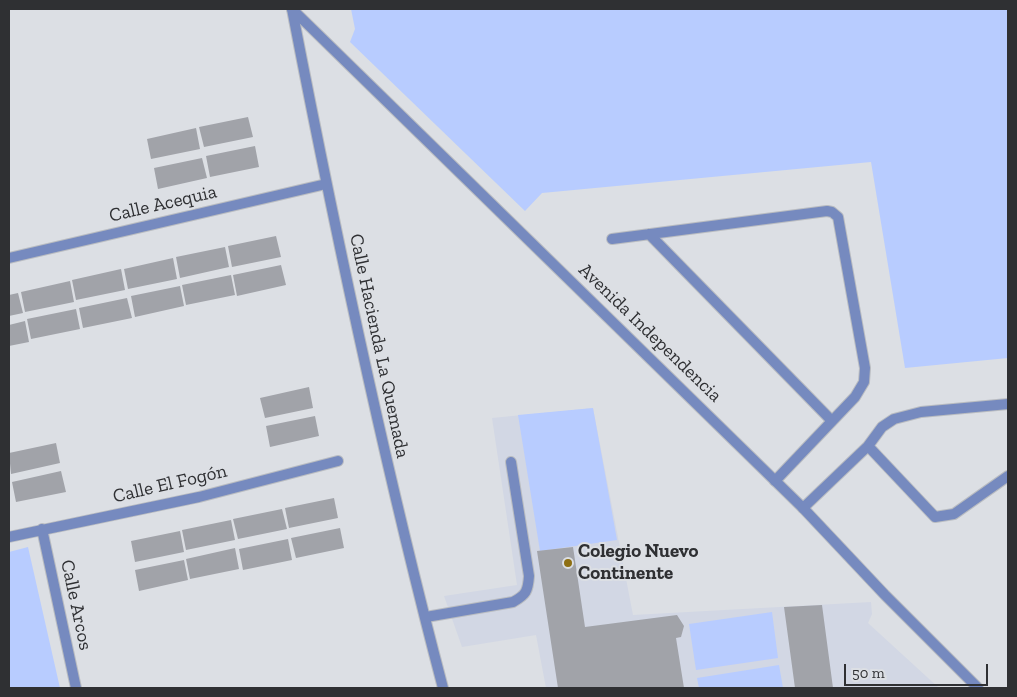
<!DOCTYPE html>
<html>
<head>
<meta charset="utf-8">
<style>
	body { margin:0 }
	#map { position:relative; width:1017px; height:697px; overflow:hidden; background:#dcdfe4; font-family:"Zilla Slab",serif }
	canvas { display:block }
	.frame { position:absolute; inset:0; border:10px solid #2f3033; pointer-events:none }
	.scale { position:absolute; left:844px; top:664px; width:144px; height:22px; box-sizing:border-box; border:2px solid #2f3033; border-top:0; padding-left:6px; font-size:15px; line-height:18px; white-space:nowrap; color:#2f3033; -webkit-text-stroke:4px #dcdfe4; paint-order:stroke }
</style>
</head>
<body>
<div id="map">
<canvas width="1017" height="697"></canvas>
<div class="frame"></div>
<div class="scale">50 m</div>
</div>
<script>
const context = document.querySelector('canvas').getContext('2d');
context.lineJoin = 'round';
function fill(path, color) { context.fillStyle = color; context.fill(path, 'evenodd'); }
function stroke(path, color, width, dash) { context.strokeStyle = color; context.lineWidth = width; context.lineCap = dash ? 'butt' : 'round'; context.setLineDash(dash || []); context.stroke(path); }
function drawText(font, color, halo, rows, align = 'center') {
  context.font = font + ' "Zilla Slab",serif'; context.lineWidth = 4; context.setLineDash([]); context.textBaseline = 'middle'; context.strokeStyle = halo; context.fillStyle = color; for (const [text, x, y, turn = 0] of rows) {
    context.save(); context.translate(x, y); context.rotate((+turn || 0) * Math.PI / 180); context.textAlign = isNaN(turn) ? turn : align; if (halo) context.strokeText(text, 0, 0); context.fillText(text, 0, 0); context.restore();
  }
}
fill(new Path2D(`
	M593,408l40,207 238,-13 1,12 -4,9 71,65h-393l-10,-53 -74,12 -18,-51 73,-11 -25,-167z`), '#d2d7e4');
fill(new Path2D(`
	M351,9h657v349l-103,10 -34,-206 -329,31 -17,18 -175,-169 5,-13z
	M593,408l24,132 -77,11 -22,-136z
	M28,547l32,141h-51v-136z
	M772,612l6,46 -82,12 -7,-46z
	M779,665l4,23h-84l-2,-10z`), '#b8ccff');
fill(new Path2D(`
	M248,117l5,20 -49,10 -5,-20z
	M196,128l4,21 -49,10 -4,-20z
	M255,146l4,21 -49,10 -4,-21z
	M202,158l5,20 -49,11 -4,-21z
	M276,236l5,21 -49,10 -4,-21z
	M225,247l4,20 -49,11 -4,-21z
	M173,258l4,21 -49,10 -4,-20z
	M281,265l5,20 -49,11 -4,-21z
	M121,269l4,21 -49,10 -4,-20z
	M231,275l4,20 -49,10 -4,-20z
	M70,281l4,21 -49,10 -4,-20z
	M180,286l4,20 -49,11 -4,-21z
	M18,293l5,20 -14,3v-21z
	M127,298l5,20 -49,10 -4,-20z
	M76,309l4,20 -49,10 -4,-20z
	M25,321l4,21 -20,4v-21z
	M309,387l4,21 -48,10 -5,-20z
	M315,416l4,20 -49,11 -4,-21z
	M56,443l4,20 -49,11 -2,-21z
	M61,471l5,21 -50,10 -4,-20z
	M334,498l4,20 -49,10 -4,-20z
	M282,509l5,20 -49,10 -5,-20z
	M231,520l4,20 -49,10 -4,-20z
	M340,528l4,20 -48,10 -5,-20z
	M180,531l4,21 -49,10 -4,-21z
	M288,539l4,21 -49,10 -4,-21z
	M573,547l12,80 92,-12 7,11 -3,11 -5,1 8,50h-126l-21,-137z
	M235,548l4,21 -49,10 -4,-20z
	M184,560l4,20 -49,11 -4,-21z
	M822,605l11,83h-38l-11,-81z`), '#a1a3a9');
const service = new Path2D(`
	M426,617l87,-15c13,-7 15,-11 16,-26l-18,-114`);
const minor = new Path2D(`
	M292,9c44,228 92,455 151,679
	M649,234l183,187
	M612,239l215,-28 5,1 6,5 27,151 -1,14 -9,15 -80,84
	M9,258l317,-74
	M868,446l67,71 19,-3 54,-38
	M803,508l65,-62 14,-19 12,-8 27,-7 87,-8
	M42,529l34,159
	M9,537l190,-40 139,-36`);
const tertiary = new Path2D(`
	M292,9l511,499 82,87 93,93`);
stroke(service, '#b9bcc1', 12);
stroke(minor, '#b9bcc1', 12);
stroke(tertiary, '#b9bcc1', 12);
stroke(service, '#768abf', 10);
stroke(minor, '#768abf', 10);
stroke(tertiary, '#768abf', 10);
for (const [x, y, r, color] of [
	[568,563,5,"#8e6f13"]
]) { const dot = new Path2D(); dot.arc(x, y, r, 0, 2 * Math.PI); context.fillStyle = color; context.fill(dot); stroke(dot, '#dcdfe4', 2); }
drawText('19px', '#2f3033', '#dcdfe4', [
	["Calle Acequia",163,204,-13],
	["Avenida Independencia",650,333,44],
	["Calle Hacienda La Quemada",379,346,78],
	["Calle El Fogón",170,484,-13],
	["Calle Arcos",76,605,78]
]);
drawText('bold 19px', '#2f3033', '#dcdfe4', [
	["Colegio Nuevo",578,552],
	["Continente",578,574]
], 'left');
</script>
</body>
</html>
